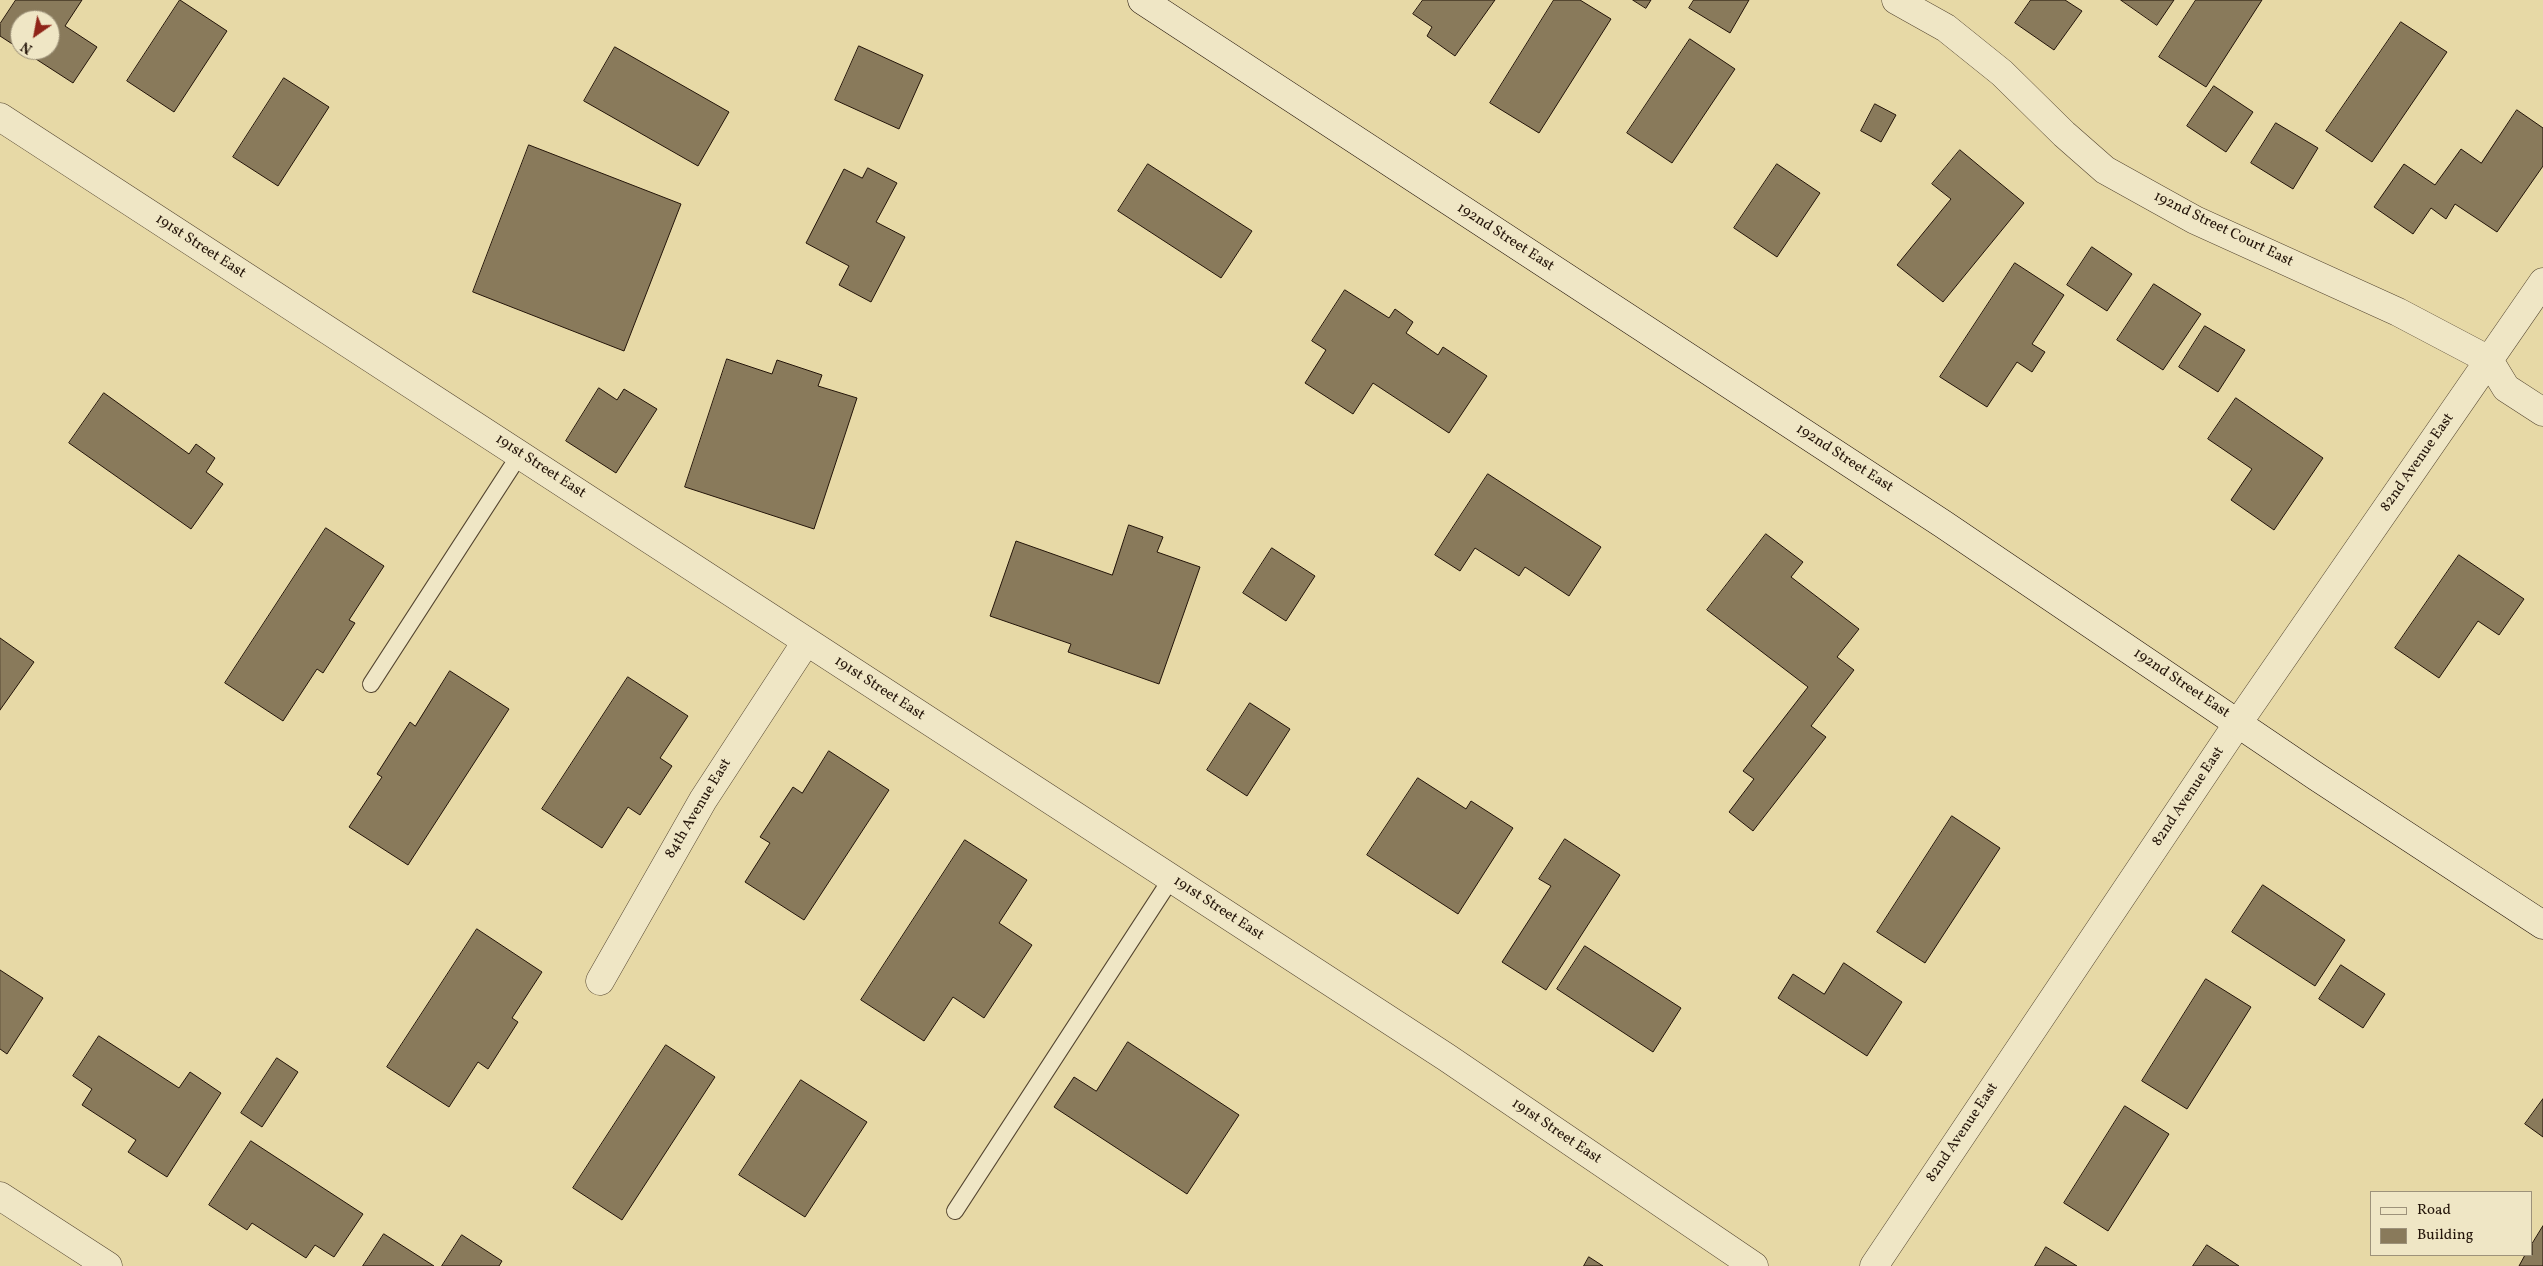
<!DOCTYPE html>
<html>
<head>
<meta charset="utf-8">
<style>
	body { margin:0 }
	#map { position:relative; width:2543px; height:1266px; overflow:hidden; background:#e7d9a6; font-family:Vollkorn,serif }
	canvas { display:block }
	.legend { position:absolute; left:2370px; top:1191px; width:162px; height:65px; box-sizing:border-box; background:#efe6c5; border:1px solid #9d927a; margin:0; padding:6px 9px; list-style:none; font-size:15px; color:#231409 }
	.legend li { display:flex; align-items:center; gap:10px; height:25px }
	.legend b { width:25px; border:1px solid #9d927a }
	.north { position:absolute; left:10px; top:10px; width:50px; height:50px; box-sizing:border-box; background:#efe6c5; border:1px solid #9d927a; border-radius:50%; rotate:213deg; font-size:14px; font-weight:700; line-height:20px; text-align:center; color:#231409 }
	.north::after { content:''; display:block; margin:auto; width:18px; height:22px; background:#8f2418; clip-path:polygon(50% 0,100% 100%,50% 72%,0 100%) }
</style>
</head>
<body>
<div id="map">
<canvas width="2543" height="1266"></canvas>
<ul class="legend">
<li><b style="height:6px;background:#efe6c5"></b>Road</li>
<li><b style="height:14px;background:#897a5b"></b>Building</li>
</ul>
<div class="north">N</div>
</div>
<script>
const context = document.querySelector('canvas').getContext('2d');
context.lineJoin = 'round';
function fill(path, color) { context.fillStyle = color; context.fill(path, 'evenodd'); }
function stroke(path, color, width, dash) { context.strokeStyle = color; context.lineWidth = width; context.lineCap = dash ? 'butt' : 'round'; context.setLineDash(dash || []); context.stroke(path); }
function drawText(font, color, halo, rows, align = 'center') {
  context.font = font + ' Vollkorn,serif'; context.lineWidth = 4; context.setLineDash([]); context.textBaseline = 'middle'; context.strokeStyle = halo; context.fillStyle = color; for (const [text, x, y, turn = 0] of rows) {
    context.save(); context.translate(x, y); context.rotate((+turn || 0) * Math.PI / 180); context.textAlign = isNaN(turn) ? turn : align; if (halo) context.strokeText(text, 0, 0); context.fillText(text, 0, 0); context.restore();
  }
}
const building = new Path2D(`
	M16,0h66l-17,26 32,21 -24,36 -51,-33h28v-30h-30v29l-20,-13v-12z
	M180,0l47,31 -53,81 -47,-31z
	M1423,0h72l-40,56 -28,-20 5,-9 -19,-13z
	M1554,0h26l31,19 -72,114 -49,-30z
	M1633,0h18l-5,8z
	M1694,0h55l-19,33 -41,-25z
	M2031,0h34l17,11 -28,39 -39,-27z
	M2121,0h53l-17,25z
	M2196,0h66l-56,87 -47,-30z
	M2401,22l46,30 -75,110 -46,-31z
	M1690,39l45,30 -63,94 -45,-30z
	M859,46l64,29 -24,54 -64,-29z
	M615,47l114,65 -31,54 -114,-65z
	M284,78l45,29 -51,79 -45,-29z
	M2214,86l39,26 -27,40 -39,-26z
	M1875,104l21,11 -15,27 -20,-11z
	M2517,110l26,18v38l-46,66 -42,-28 -9,15 -15,-11 -18,26 -39,-27 30,-43 31,21 26,-36 20,14z
	M2276,123l42,25 -25,41 -42,-26z
	M529,145l152,59 -57,147 -151,-59z
	M1960,150l64,53 -81,99 -46,-37 54,-66 -19,-15z
	M1148,164l104,67 -31,47 -103,-67z
	M1777,164l43,29 -43,64 -43,-29z
	M868,168l29,15 -21,39 29,15 -34,65 -32,-17 10,-19 -43,-23 38,-74 18,9z
	M2092,247l40,27 -25,37 -40,-26z
	M2015,263l49,32 -32,49 13,8 -13,20 -15,-10 -30,45 -47,-30z
	M2154,284l47,30 -38,56 -46,-30z
	M1345,290l44,28 6,-9 18,13 -7,11 32,22 5,-8 44,29 -38,57 -76,-50 -20,31 -48,-31 21,-33 -14,-9z
	M2205,326l40,24 -27,42 -39,-25z
	M727,359l45,15 5,-14 45,15 -4,11 39,12 -43,131 -129,-42z
	M599,388l18,12 7,-11 33,20 -41,64 -50,-32z
	M104,393l85,61 7,-10 19,14 -9,14 17,12 -32,45 -122,-86z
	M2236,398l87,60 -49,72 -43,-30 21,-31 -44,-30z
	M1488,474l113,73 -32,49 -44,-29 -6,9 -44,-28 -15,23 -25,-16z
	M1129,525l34,12 -6,15 43,15 -41,117 -91,-32 3,-8 -81,-28 26,-75 96,34z
	M326,528l58,38 -35,54 6,3 -32,50 -6,-4 -34,52 -58,-38z
	M1766,534l37,28 -12,15 68,52 -22,28 17,13 -43,56 15,11 -73,94 -24,-19 25,-33 -11,-8 65,-84 -101,-77z
	M1272,548l43,28 -29,45 -43,-28z
	M2459,555l65,44 -25,36 -21,-14 -39,57 -44,-30z
	M0,638l34,24 -34,48z
	M450,671l59,38 -101,156 -59,-38 33,-50 -5,-3 33,-52 5,4z
	M628,677l60,39 -28,42 12,8 -32,49 -12,-8 -26,41 -60,-39z
	M1250,703l40,26 -43,67 -40,-26z
	M829,751l60,39 -85,130 -59,-38 25,-39 -10,-6 33,-50 9,6z
	M1418,778l48,31 5,-8 42,27 -55,86 -91,-59z
	M1952,816l48,32 -75,115 -48,-31z
	M1565,839l55,36 -74,115 -44,-28 49,-76 -12,-7z
	M965,840l62,40 -28,43 33,22 -48,73 -31,-21 -29,44 -63,-41z
	M2263,885l82,55 -30,46 -83,-54z
	M477,929l65,43 -30,46 6,4 -30,47 -10,-7 -29,45 -62,-40z
	M1585,946l96,62 -28,44 -96,-63z
	M1844,963l58,39 -35,54 -89,-58 15,-24 31,20z
	M2341,965l44,29 -22,34 -44,-29z
	M0,970l43,28 -36,56 -7,-5z
	M2206,979l45,28 -64,102 -45,-28z
	M99,1036l80,52 11,-16 31,21 -54,84 -39,-25 8,-12 -54,-35 10,-16 -19,-13z
	M1128,1042l111,73 -52,79 -133,-87 20,-30 22,14z
	M666,1045l49,32 -93,143 -49,-32z
	M277,1058l21,14 -36,55 -21,-14z
	M801,1080l66,42 -62,95 -66,-42z
	M2543,1099v38l-18,-13z
	M2125,1106l44,28 -61,97 -44,-28z
	M251,1141l112,73 -29,43 -19,-12 -9,13 -54,-35 -5,7 -38,-25z
	M2543,1226v40h-24l6,-11h7v-11z
	M384,1234l50,32h-71z
	M462,1235l40,26 -3,5h-57z
	M2207,1245l32,21h-46z
	M2046,1247l31,19h-42z
	M1589,1257l14,9h-19z`);
fill(building, '#897a5b');
stroke(building, '#231409', 1);
const lane = new Path2D(`
	M371,684l149,-230
	M955,1211l216,-332`);
const street = new Path2D(`
	M1896,0l50,28 56,45 62,61 41,36 90,50 203,92 91,48 17,28 37,24
	M0,117l1446,940 308,209
	M600,981l103,-181 103,-158
	M0,1196l108,70
	M1874,1266l364,-543 305,-441`);
const secondary = new Path2D(`
	M1142,0l801,524 374,253 226,148`);
stroke(lane, '#544530', 18);
stroke(street, '#544530', 29);
stroke(secondary, '#231409', 29);
stroke(lane, '#efe6c5', 16);
stroke(street, '#efe6c5', 28);
stroke(secondary, '#efe6c5', 28);
drawText('15px', '#231409', '#efe6c5', [
	["192nd Street Court East",2223,230,26],
	["192nd Street East",1505,238,33],
	["191st Street East",200,247,33],
	["192nd Street East",1844,459,33],
	["82nd Avenue East",2418,463,-55],
	["191st Street East",540,467,33],
	["192nd Street East",2181,684,34],
	["191st Street East",879,689,33],
	["82nd Avenue East",2189,797,-56],
	["84th Avenue East",699,809,-59],
	["191st Street East",1218,909,33],
	["191st Street East",1556,1132,34],
	["82nd Avenue East",1963,1133,-56]
]);
</script>
</body>
</html>
